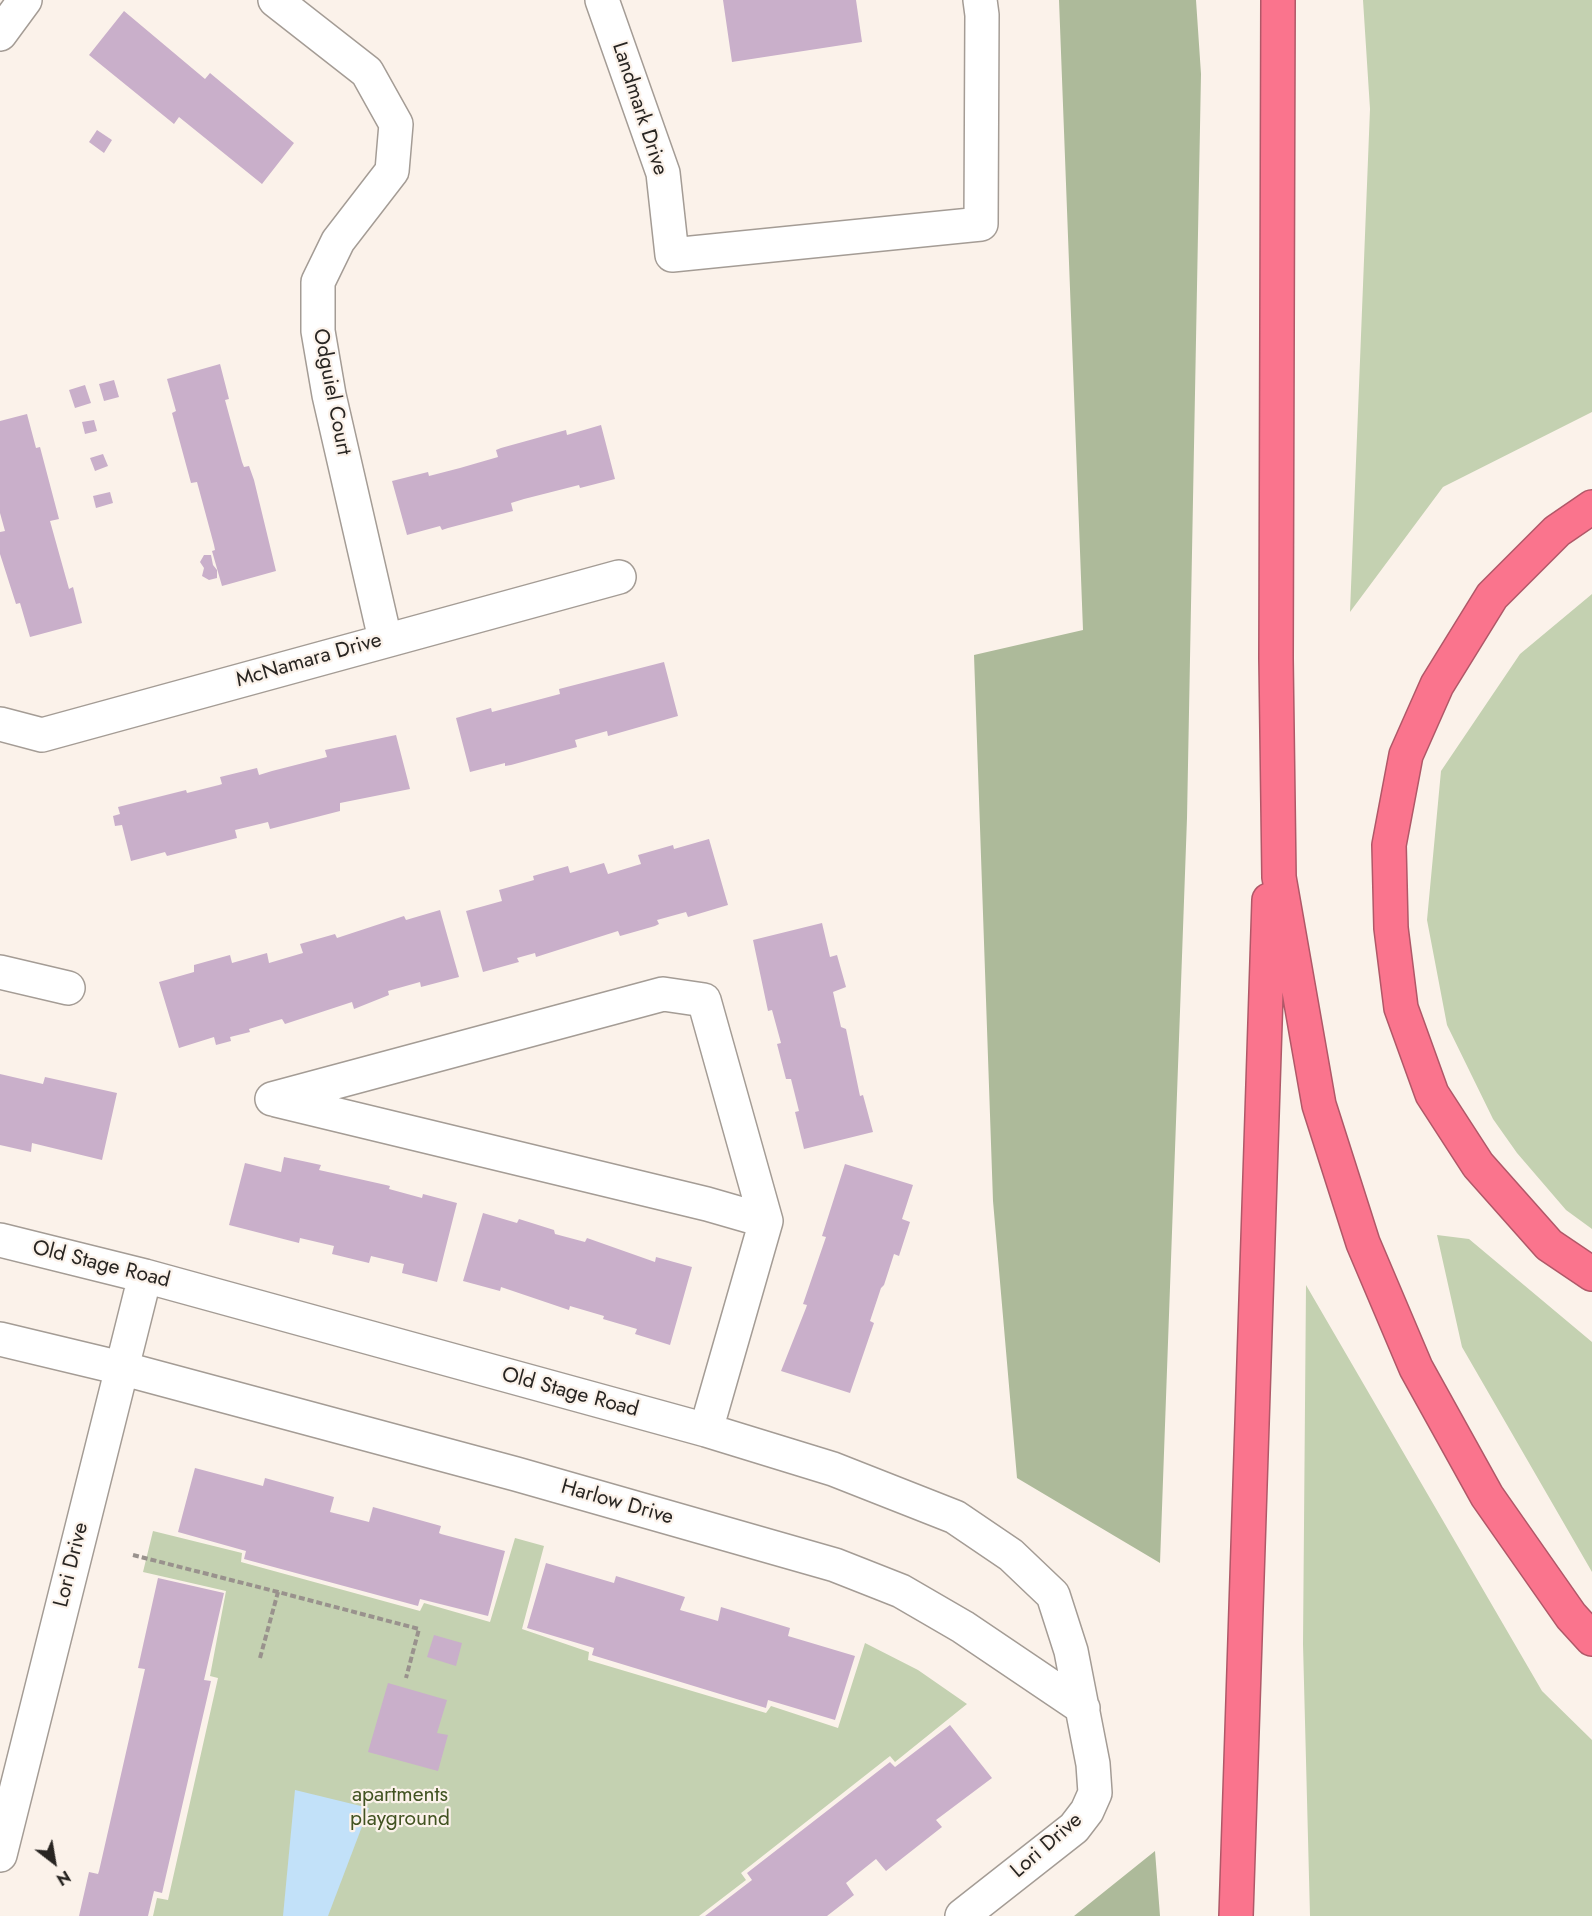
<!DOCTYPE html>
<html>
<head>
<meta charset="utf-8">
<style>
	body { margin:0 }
	#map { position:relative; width:1592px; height:1916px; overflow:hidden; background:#fbf2ea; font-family:Jost,sans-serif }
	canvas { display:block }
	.north { position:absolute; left:24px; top:1832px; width:60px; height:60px; -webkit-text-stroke:4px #fbf2ea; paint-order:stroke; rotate:149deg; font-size:16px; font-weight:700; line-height:24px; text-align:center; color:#282522 }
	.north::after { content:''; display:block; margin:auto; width:21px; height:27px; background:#282522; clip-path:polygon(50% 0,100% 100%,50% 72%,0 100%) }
</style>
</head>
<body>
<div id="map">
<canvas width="1592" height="1916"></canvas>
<div class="north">N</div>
</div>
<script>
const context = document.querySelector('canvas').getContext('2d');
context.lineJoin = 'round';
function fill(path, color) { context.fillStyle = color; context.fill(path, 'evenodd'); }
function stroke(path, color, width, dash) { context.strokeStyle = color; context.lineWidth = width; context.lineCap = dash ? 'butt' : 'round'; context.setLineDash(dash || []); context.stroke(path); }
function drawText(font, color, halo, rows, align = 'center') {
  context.font = font + ' Jost,sans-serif'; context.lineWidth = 4.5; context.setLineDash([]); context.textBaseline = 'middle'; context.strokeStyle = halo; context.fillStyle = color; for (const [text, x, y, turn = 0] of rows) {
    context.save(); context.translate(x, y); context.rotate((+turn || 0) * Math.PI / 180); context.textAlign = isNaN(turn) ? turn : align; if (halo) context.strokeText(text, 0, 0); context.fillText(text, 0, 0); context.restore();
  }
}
fill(new Path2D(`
	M1363,0h229v412l-149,75 -93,125 20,-503z
	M1592,594v635l-26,-19 -49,-57 -24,-34 -46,-94 -20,-105 14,-149 79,-117z
	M1437,1235l32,4 123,103v230l-130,-225z
	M1306,1285l236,406 50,49v176h-282l-7,-272z
	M153,1531l89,22 -1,9 179,49 4,-8 66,19 25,-84 29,8 -22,83 67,23 -1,8 178,53 5,-7 67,22 27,-85 53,27 49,34 -72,58 -5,-6 -149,117 5,7 -47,36h-546l4,-18 11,2 50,-222 -8,-2 16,-85 -83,-19z`), '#c4d1b1');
fill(new Path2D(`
	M1059,0h137l5,74 -14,744 -27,745 -143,-85 -24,-277 -19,-546 109,-25z
	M1155,1851l5,65h-86z`), '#adba9a');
fill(new Path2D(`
	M295,1790l74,18 -41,108h-45z`), '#c2e1f9');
fill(new Path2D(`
	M723,0h133l6,42 -130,20z
	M124,11l81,68 5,-6 84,70 -32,41 -83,-67 -5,7 -85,-69z
	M97,130l15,10 -8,13 -15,-11z
	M220,364l9,35 -4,1 17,62 2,5 5,-1 5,14 22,91 -54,15 -10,-35 3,-1 -1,-5 -17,-63 -6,1 -19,-70 4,-2 -9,-32z
	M114,380l5,17 -15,4 -5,-17z
	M85,385l6,18 -16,5 -6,-18z
	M27,414l9,34 4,-1 19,72 -9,2 19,68 4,-2 9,36 -52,14 -10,-34 -4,1 -16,-50v-22l5,-1 -5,-18v-92z
	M94,420l3,11 -12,3 -3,-12z
	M601,425l14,54 -35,9 -1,-3 -55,14 -13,4 2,8 -65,17 -6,2 -2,-4 -33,9 -15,-54 36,-9 1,4 31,-8 38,-11 -2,-7 5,-2 65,-18 1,5z
	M103,454l5,12 -13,5 -5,-13z
	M110,492l3,11 -17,5 -3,-12z
	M204,555h7l2,10 4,5v8l-8,2 -7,-4 2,-8 -4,-6z
	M664,662l14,54 -70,20 -1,-5 -32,9 2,7 -66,18 -6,1v-3l-35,9 -14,-54 35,-10 1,4 68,-18 -1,-5z
	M396,735l14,54 -70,14v8l-70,18 -2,-7 -33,8 2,8 -70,18 -2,-4 -34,9 -9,-36 -7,1 -2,-10 7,-2 -2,-7 68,-17 1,3 32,-8 3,-1 -2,-7 37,-9 2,7 13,-4 55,-14 -2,-7z
	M709,839l19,66 -40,12 -2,-5 -29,8 2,4 -4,2 -35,10 -2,-5 -82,26 -1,-4 -18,5 2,4 -36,10 -17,-61 36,-10 -3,-11 35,-10 -1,-4 35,-10 2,7 34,-10 4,11 33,-10 -3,-9 35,-10 1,4z
	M440,910l19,67 -38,10 -1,-5 -32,9 1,4 -35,14 -2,-7 -67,22 -3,-5 -7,2 -26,8 1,3 -20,5 1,4 -15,4 -2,-8 -35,11 -20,-66 35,-10v-7l36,-10 2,8 35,-10 2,10 34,-10 -3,-9 35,-10 2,4 67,-22 2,4z
	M822,923l8,34 7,-2 9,32 -13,5 8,35 5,2 14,67 3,-1 10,37 -69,17 -9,-37 4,-1 -8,-32h-5l-9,-35 4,-1 -9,-33 -4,1 -15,-71z
	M0,1074l43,10 2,-7 72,16 -15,67 -70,-17 -1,9 -31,-7z
	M284,1157l37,8 -2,5 67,15 4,1 -1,3 33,9 1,-4 34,9 -20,79 -35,-9 2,-9 -33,-8 -2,7 -37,-9 2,-8 -34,-8 -1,5 -70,-18 16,-62 36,9z
	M845,1164l68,21 -11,34 8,3 -11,34 -5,-2 -10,31 -3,3 -11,33 4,2 -24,70 -69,-22 25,-63 1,-3 -4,-1 23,-67 -4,-1z
	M483,1213l34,10 2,-4 16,5 19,6 1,4 30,8 2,-4 68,24 1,-5 36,10 -22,78 -35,-11 2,-5 -34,-10 1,-3 -34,-10 -1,4 -65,-22 -3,-1 -1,4 -37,-10z
	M195,1468l68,18 2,-8 69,19 -4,15 39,10 4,-15 68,19 -2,7 2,1 64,17 -17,65 -68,-17 -2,7 -174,-47 2,-8 -68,-19z
	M546,1563l68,20 2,-7 69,21 -5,13 38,11 3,-14 69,21 -2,8 67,20 -20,64 -67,-20 -2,8 -174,-53 2,-7 -67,-20z
	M158,1578l66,15 -20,87 7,1 -49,212 -8,-2 -6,25h-69l10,-44 9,2 1,-3 46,-202 -7,-1z
	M434,1635l28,8 -6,23 -29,-9z
	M388,1683l59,17 -10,33 11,2 -10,36 -70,-19z
	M950,1725l42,53 -56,42 6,7 -56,44 -10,-12 -30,24 8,12 -27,21h-122l47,-36 -5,-7 94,-73 49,-38 5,5z`), '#c9afca');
const minor = new Path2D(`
	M275,0l92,72 29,52 -4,47 -54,70 -20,41v49l11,64 56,244
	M602,0l61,173 9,82 309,-31 1,-209 -2,-15
	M0,34l25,-34
	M0,724l42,11 577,-158
	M0,972l68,16
	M272,1099l391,-105 41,6 62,221 -60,209
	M276,1100l431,104 59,17
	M0,1240l145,36 561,154 127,39 122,48 56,38 42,40 18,56 22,113 2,29 -8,18 -13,17 -112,88
	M0,1339l121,29 395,106 319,91 66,26 62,36 120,81
	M0,1855l145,-579`);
const highway = new Path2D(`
	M1278,0l-2,658 3,219 40,228 44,138 53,125 71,128 84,120 21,23
	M1592,507l-35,24 -65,65 -55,89 -31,70 -17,90 2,83 10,80 31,86 46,71 71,80 43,29
	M1236,1916l33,-1016`);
stroke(minor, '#a49c95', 36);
stroke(highway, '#b05868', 36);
stroke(new Path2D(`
	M133,1555l145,37
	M260,1658l18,-66 141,37 -13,49`), '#99928d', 4, [6, 3]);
stroke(minor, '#fff', 33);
stroke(highway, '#fa748d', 33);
drawText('21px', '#282522', '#fbf2ea', [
	["Landmark Drive",639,109,72],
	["Odguiel Court",331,392,79],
	["McNamara Drive",309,661,-16],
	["Old Stage Road",101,1265,14],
	["Old Stage Road",570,1393,15],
	["Harlow Drive",617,1503,16],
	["Lori Drive",72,1565,-76],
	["Lori Drive",1047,1846,-41]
]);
drawText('21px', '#415321', '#fbf2ea', [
	["apartments",400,1796],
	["playground",400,1820]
]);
</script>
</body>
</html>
